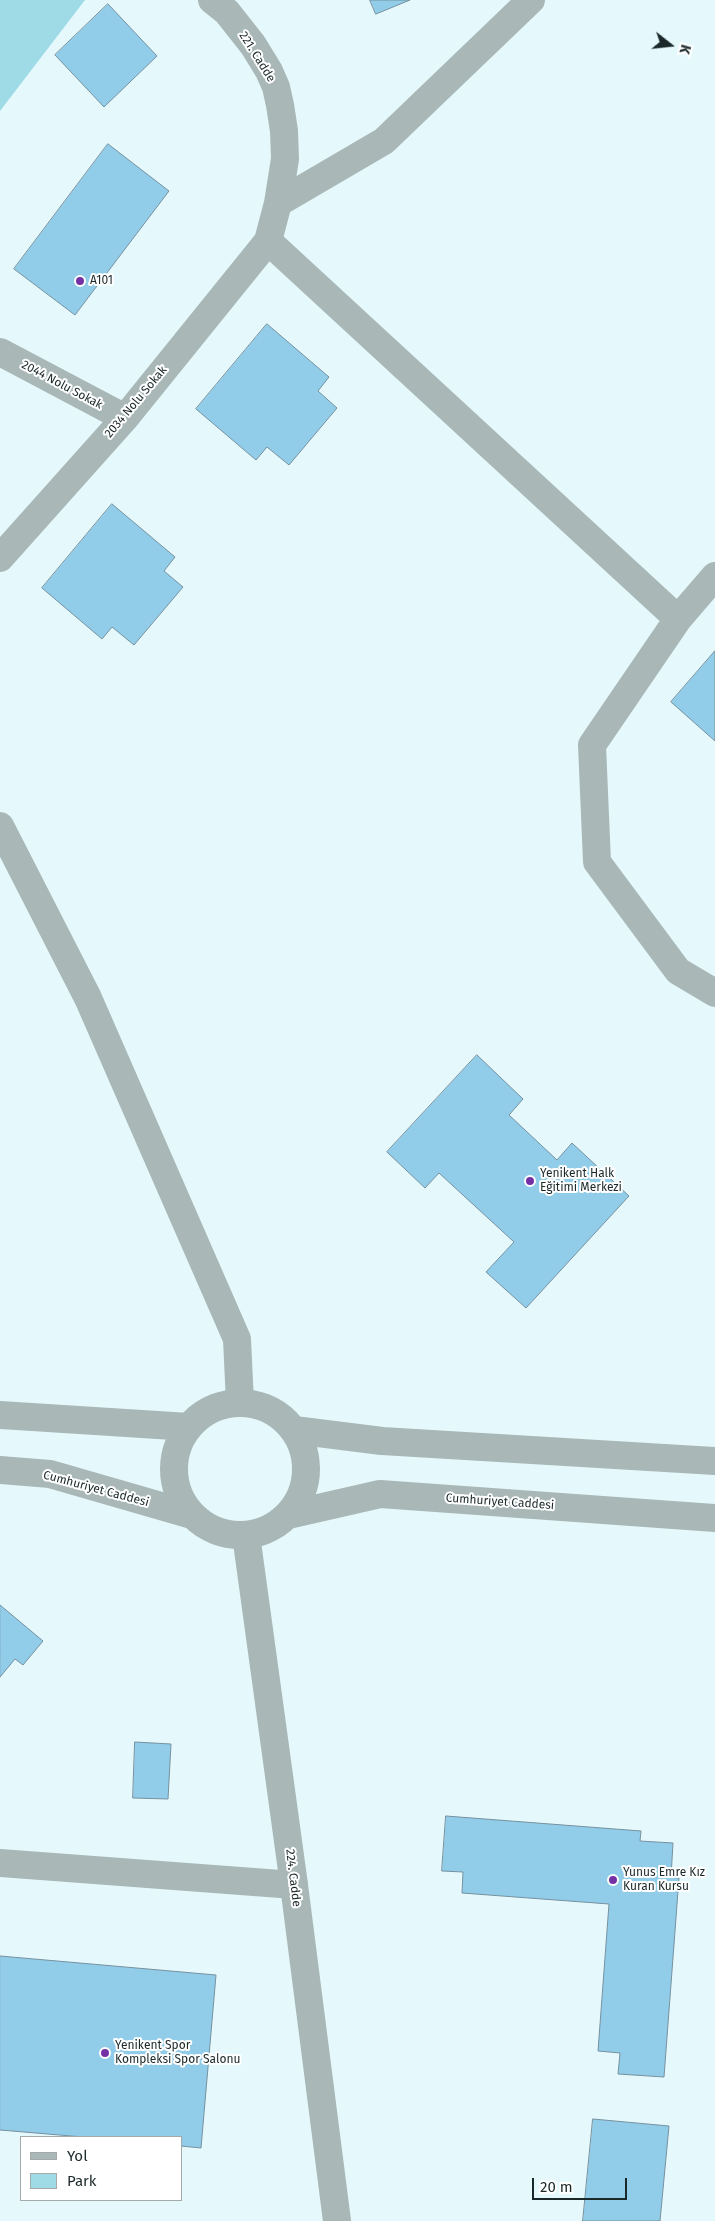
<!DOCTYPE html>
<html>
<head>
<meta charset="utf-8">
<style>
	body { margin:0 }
	#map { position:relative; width:715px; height:2221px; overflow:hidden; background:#e5f9fd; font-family:"Fira Sans",sans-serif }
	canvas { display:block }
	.legend { position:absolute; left:20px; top:2136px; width:162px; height:65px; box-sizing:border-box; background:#fff; border:1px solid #a4a9aa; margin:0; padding:6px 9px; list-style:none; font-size:15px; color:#1b282a }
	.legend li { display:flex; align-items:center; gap:10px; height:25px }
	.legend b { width:25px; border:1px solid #a4a9aa }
	.north { position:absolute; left:645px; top:20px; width:50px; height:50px; -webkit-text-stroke:4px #fff; paint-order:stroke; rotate:106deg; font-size:14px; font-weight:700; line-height:20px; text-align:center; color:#1b282a }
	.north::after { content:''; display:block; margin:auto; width:18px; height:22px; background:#1b282a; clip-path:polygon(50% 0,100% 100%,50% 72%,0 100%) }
	.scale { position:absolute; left:532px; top:2178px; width:95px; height:22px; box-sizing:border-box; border:2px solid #1b282a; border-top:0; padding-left:6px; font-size:15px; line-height:18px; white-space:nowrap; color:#1b282a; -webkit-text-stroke:4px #fff; paint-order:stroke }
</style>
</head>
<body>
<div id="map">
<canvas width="715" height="2221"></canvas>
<ul class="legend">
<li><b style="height:6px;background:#a9b8b7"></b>Yol</li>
<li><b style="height:14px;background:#9edbe6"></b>Park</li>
</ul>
<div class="north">K</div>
<div class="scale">20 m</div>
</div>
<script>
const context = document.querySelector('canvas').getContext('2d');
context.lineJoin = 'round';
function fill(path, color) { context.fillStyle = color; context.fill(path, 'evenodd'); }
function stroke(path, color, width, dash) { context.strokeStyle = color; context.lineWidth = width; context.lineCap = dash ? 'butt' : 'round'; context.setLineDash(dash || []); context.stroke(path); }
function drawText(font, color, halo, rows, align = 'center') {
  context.font = font + ' "Fira Sans",sans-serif'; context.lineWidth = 4; context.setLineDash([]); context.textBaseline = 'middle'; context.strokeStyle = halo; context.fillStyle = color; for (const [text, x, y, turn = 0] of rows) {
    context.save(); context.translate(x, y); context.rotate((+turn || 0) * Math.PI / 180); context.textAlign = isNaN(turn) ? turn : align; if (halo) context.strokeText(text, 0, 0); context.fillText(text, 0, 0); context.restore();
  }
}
fill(new Path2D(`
	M0,0h85l-85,111z`), '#9edbe6');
const building = new Path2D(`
	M370,0h40l-34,14z
	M108,4l49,52 -53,51 -49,-52z
	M108,144l61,47 -94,124 -61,-46z
	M267,324l62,53 -11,14 19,17 -48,57 -22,-18 -11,13 -60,-51z
	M112,504l63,53 -11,14 19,16 -49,58 -22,-18 -10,12 -60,-51z
	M715,651v90l-44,-39z
	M477,1055l46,44 -14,16 48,45 15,-17 57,53 -103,112 -40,-36 28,-30 -75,-69 -14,15 -38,-36z
	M0,1605l43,36 -20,24 -8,-6 -15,18z
	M135,1742l36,2 -3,55 -35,-1z
	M446,1816l195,15 -1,10 33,2 -2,34 8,1 -15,199 -46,-3 2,-21 -22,-2 11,-147 -147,-11 1,-21 -21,-1z
	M0,1956l216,19 -15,173 -20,-2v-9h-98l-83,-7z
	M593,2119l76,7 -9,95h-77z`);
fill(building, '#91cce9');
stroke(building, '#76919f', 1);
stroke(new Path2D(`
	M278,203l106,-62 147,-141
	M268,241l410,378
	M0,352l125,66
	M0,558l125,-140 143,-177 10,-38 7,-44 -1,-28 -4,-26 -4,-18 -7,-16 -16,-26 -26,-33 -15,-12
	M715,576l-37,43 -86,126 5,117 81,109 37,22
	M0,826l88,172 149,341 3,64
	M246,1535l48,350 43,336`), '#a9b8b7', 28);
stroke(new Path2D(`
	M174 1469a66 66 0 1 1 132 0a66 66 0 1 1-132 0Z
	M0,1415l189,12
	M294,1430l88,11 333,20
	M0,1470l50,4 142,41
	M288,1515l92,-21 335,24
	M0,1863l294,22`), '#a9b8b7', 28);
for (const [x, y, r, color] of [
	[80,281,5,"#7431a5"],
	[530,1181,5,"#7431a5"],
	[613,1880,5,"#7431a5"],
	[105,2053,5,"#7431a5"]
]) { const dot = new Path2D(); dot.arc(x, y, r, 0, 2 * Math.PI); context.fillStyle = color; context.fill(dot); stroke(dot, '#fff', 2); }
drawText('12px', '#1b282a', '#fff', [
	["221. Cadde",257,57,58],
	["2044 Nolu Sokak",62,385,28],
	["2034 Nolu Sokak",136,402,-50],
	["Cumhuriyet Caddesi",96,1489,15],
	["Cumhuriyet Caddesi",500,1502,4],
	["224. Cadde",293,1878,83]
]);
drawText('12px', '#1b282a', '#fff', [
	["A101",90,281],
	["Yenikent Halk",540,1174],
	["Eğitimi Merkezi",540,1188],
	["Yunus Emre Kız",623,1873],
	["Kuran Kursu",623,1887],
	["Yenikent Spor",115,2046],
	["Kompleksi Spor Salonu",115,2060]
], 'left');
</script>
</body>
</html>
